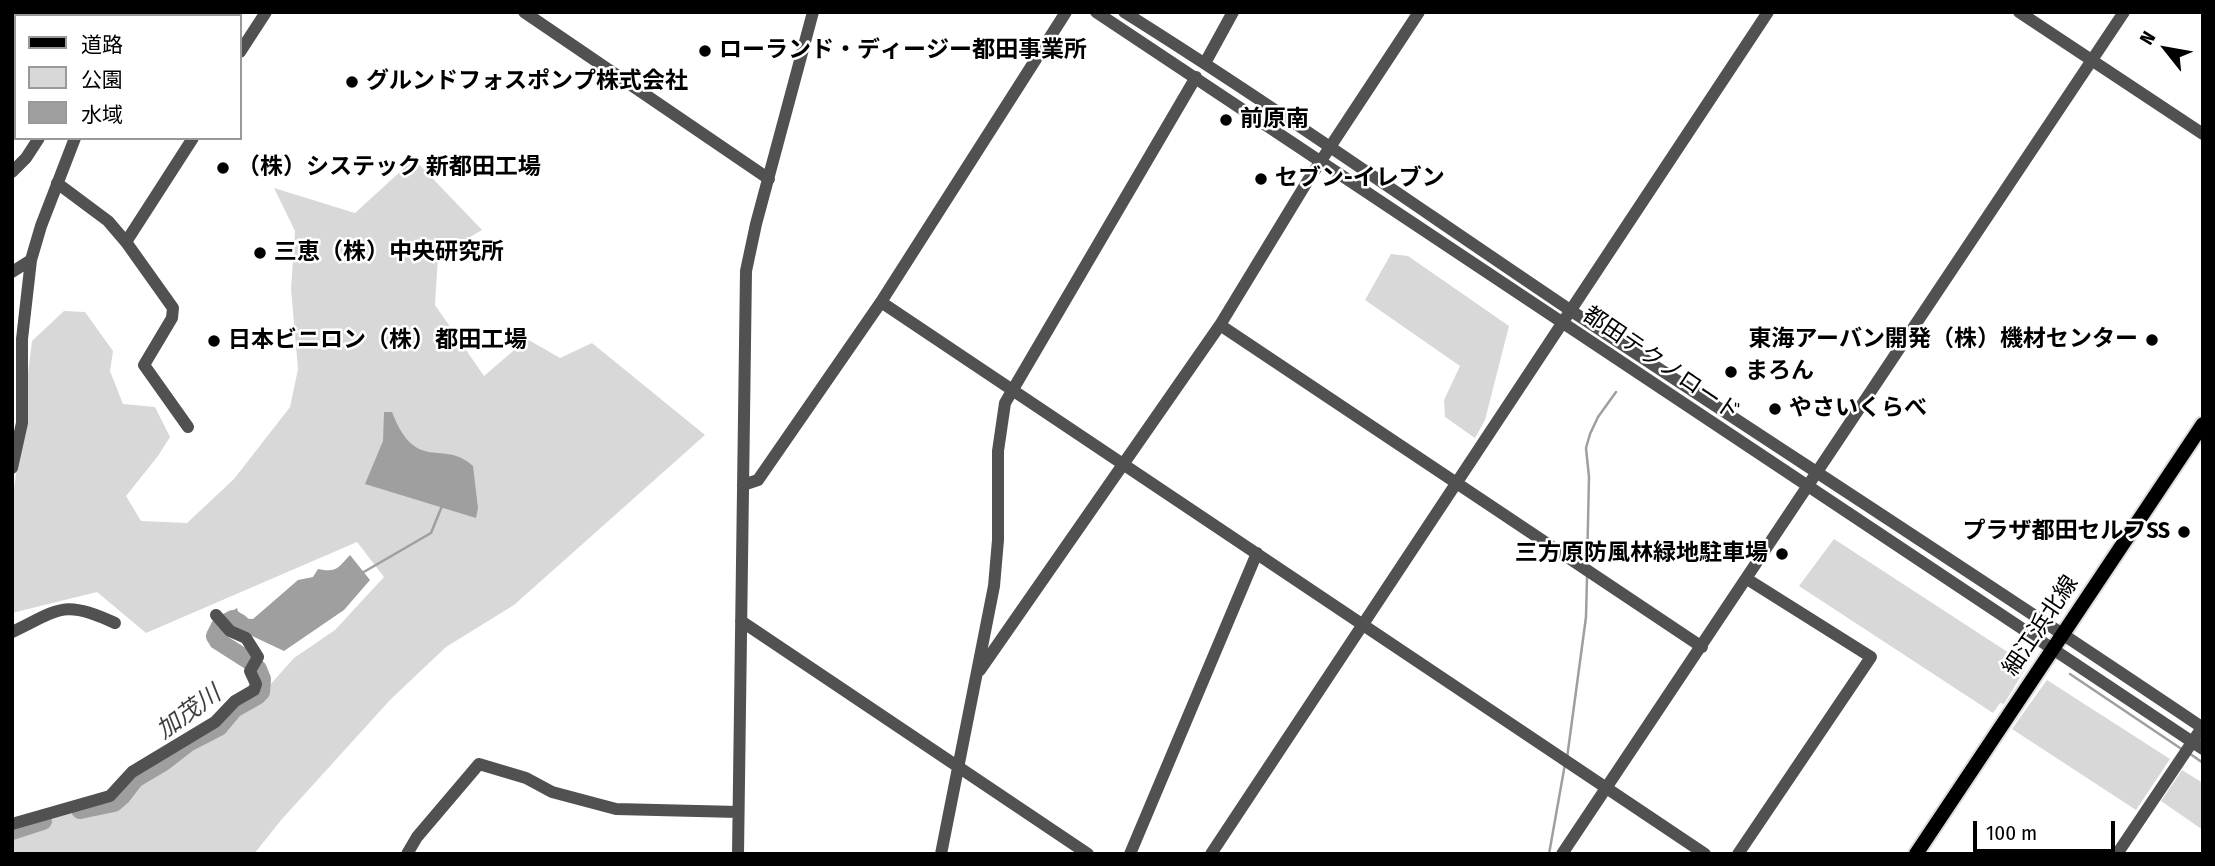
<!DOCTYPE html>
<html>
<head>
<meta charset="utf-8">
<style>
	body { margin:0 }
	#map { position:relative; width:2215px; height:866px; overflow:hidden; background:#fff; font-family:"Fira Sans Condensed","Noto Sans JP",sans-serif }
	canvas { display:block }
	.frame { position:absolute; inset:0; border:14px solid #000; pointer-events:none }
	.legend { position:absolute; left:14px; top:14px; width:228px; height:126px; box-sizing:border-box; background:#fff; border:2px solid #999; margin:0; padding:9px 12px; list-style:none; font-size:21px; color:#000 }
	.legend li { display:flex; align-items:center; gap:14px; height:35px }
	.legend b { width:35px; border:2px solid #999 }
	.north { position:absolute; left:2131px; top:14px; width:70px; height:70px; -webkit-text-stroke:5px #fff; paint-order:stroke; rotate:301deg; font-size:19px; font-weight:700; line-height:28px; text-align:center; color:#000 }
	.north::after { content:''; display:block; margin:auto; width:24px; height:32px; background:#000; clip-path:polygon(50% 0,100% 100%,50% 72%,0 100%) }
	.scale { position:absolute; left:1973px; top:821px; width:142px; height:32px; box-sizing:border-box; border:4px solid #000; border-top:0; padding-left:9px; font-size:21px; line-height:24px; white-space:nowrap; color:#000; -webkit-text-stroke:5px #fff; paint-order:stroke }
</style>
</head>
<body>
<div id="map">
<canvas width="2215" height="866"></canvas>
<div class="frame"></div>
<ul class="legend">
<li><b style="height:9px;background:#000"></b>道路</li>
<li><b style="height:19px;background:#d8d8d8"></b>公園</li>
<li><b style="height:19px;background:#9f9f9f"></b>水域</li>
</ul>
<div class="north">N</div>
<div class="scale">100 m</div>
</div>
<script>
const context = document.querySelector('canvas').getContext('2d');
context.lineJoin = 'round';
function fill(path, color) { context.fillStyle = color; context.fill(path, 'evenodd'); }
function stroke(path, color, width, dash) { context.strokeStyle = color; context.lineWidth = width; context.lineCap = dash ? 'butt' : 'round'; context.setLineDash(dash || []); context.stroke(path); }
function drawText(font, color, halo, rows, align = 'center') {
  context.font = font + ' "Fira Sans Condensed","Noto Sans JP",sans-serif'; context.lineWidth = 5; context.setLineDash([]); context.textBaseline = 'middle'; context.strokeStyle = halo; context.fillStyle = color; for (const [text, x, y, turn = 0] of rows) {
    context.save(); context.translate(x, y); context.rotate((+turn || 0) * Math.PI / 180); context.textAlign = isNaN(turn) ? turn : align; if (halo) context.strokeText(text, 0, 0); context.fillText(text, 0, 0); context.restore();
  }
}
fill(new Path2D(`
	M414,159l68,71 -44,26 -3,49 49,71 43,-37 33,19 32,-15 113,92 -191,170 -68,42 -56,53 -108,119 -28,35h-242v-35l97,-27 112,-68 39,-28 34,-38 41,-28 49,-53 -27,-35 -211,91 -49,-41 -85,21v-107l20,-165 32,-30 21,1 28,39 -3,20 13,33 32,3 15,30 -12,19 -32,40 15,25 46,2 47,-44 56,-72 8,-38 -7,-80 4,-58 -21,-43 81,25z
	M1391,254l17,2 101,70 -24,94 -10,18 -30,-21 -1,-17 16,-34 -95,-66z
	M1834,539l192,125 -1,5 -21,35 -4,-1 -7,10 -194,-127z
	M2047,680l123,79 -34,51 -124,-81z
	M2182,770l21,13v47l-42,-29z`), '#d8d8d8');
fill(new Path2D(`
	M384,412h8c24,63 51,26 81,54l5,42 -2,10 -111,-34 18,-43z
	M350,555l20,25 -26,30 -60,41 -51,-24 -10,-10 14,-9 3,10 13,1 45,-39 15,-3 5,-8c20,4 20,-2 32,-14z`), '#9f9f9f');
stroke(new Path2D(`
	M1587,567l2,-90 -3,-29 4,-14 8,-17 18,-25
	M362,573l69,-40 11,-27
	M2070,674l113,76
	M2189,753l14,10
	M1567,758l19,-141 1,-40
	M1549,854l16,-90`), '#9f9f9f', 2.5);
stroke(new Path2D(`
	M80,810l34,-7 8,-7 13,-17 27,-16 26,-20 31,-16 15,-18 23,-13 4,-4 1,-13 -4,-10 -7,-7 -33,-21 -3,-5 5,-10 13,-7 7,4
	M12,831l31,-10`), '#9f9f9f', 18);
const major = new Path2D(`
	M1916,854l287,-430`);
stroke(major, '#dbdbdb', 18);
stroke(new Path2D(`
	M524,12l245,167
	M1096,12l1107,737
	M1124,12c153,96 300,200 449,300 210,139 421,275 630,416
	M2019,12l184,122
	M120,16l3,-4
	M240,52l26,-40
	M1205,63l28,-51
	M12,172l14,-14 13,-20
	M57,183l51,38 18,21 47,66 -1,10 -28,47 44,62
	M126,242l67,-104
	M12,272l19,-12
	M881,302l824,552
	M1220,325l482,322
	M12,468l10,-45v-84l9,-79 10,-34 34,-88
	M743,485l15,-5 123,-178 185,-290
	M741,621l347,233
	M12,632c48,-23 52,-33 103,-9
	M980,670l240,-345 87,-143 112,-170
	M12,824l98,-28 22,-24 83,-50 20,-21 19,-11 2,-6 -6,-13 8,-14 -12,-19 -16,-7 -14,-16
	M407,854l10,-17 62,-73 47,14 26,14 64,17 122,3
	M738,854l8,-583 10,-47 57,-212
	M941,854l53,-268 4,-46v-89l7,-48 191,-326
	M1130,854l127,-301
	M1211,854l557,-842
	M1562,854l562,-842
	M1738,854l133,-197 -124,-78
	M2117,854l86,-128`), '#515151', 12);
stroke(major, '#000', 14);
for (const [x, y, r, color] of [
	[705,51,7,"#000"],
	[352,82,7,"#000"],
	[1226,120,7,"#000"],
	[223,168,7,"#000"],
	[1261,179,7,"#000"],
	[260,253,7,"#000"],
	[2152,340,7,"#000"],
	[214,341,7,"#000"],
	[1731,372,7,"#000"],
	[1775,409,7,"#000"],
	[2184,532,7,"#000"],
	[1782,554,7,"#000"]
]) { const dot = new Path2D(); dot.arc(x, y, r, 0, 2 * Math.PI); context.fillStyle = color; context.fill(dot); stroke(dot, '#fff', 2.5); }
drawText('bold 23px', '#000', '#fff', [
	["ローランド・ディージー都田事業所",719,51],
	["グルンドフォスポンプ株式会社",366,82],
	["前原南",1240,120],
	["（株）システック 新都田工場",237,168],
	["セブン-イレブン",1275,179],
	["三恵（株）中央研究所",274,253],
	["東海アーバン開発（株）機材センター",2138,340,"right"],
	["日本ビニロン（株）都田工場",228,341],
	["まろん",1745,372],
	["やさいくらべ",1789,409],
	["プラザ都田セルフSS",2170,532,"right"],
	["三方原防風林緑地駐車場",1768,554,"right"]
], 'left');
drawText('23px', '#000', '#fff', [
	["都田テクノロード",1661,364,34],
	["細江浜北線",2041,626,-56]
]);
drawText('italic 24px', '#404040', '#fff', [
	["加茂川",189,713,-36]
]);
</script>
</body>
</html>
